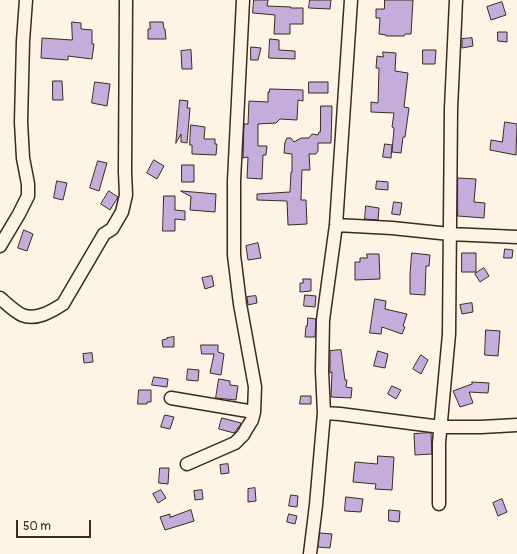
<!DOCTYPE html>
<html>
<head>
<meta charset="utf-8">
<style>
	body { margin:0 }
	#map { position:relative; width:517px; height:554px; overflow:hidden; background:#fcf5e5; font-family:Pangolin,sans-serif }
	canvas { display:block }
	.scale { position:absolute; left:16px; top:520px; width:75px; height:18px; box-sizing:border-box; border:2px solid #3b2a1e; border-top:0; padding-left:5px; font-size:12px; line-height:14px; white-space:nowrap; color:#3b2a1e; -webkit-text-stroke:3px #fcf5e5; paint-order:stroke }
</style>
</head>
<body>
<div id="map">
<canvas width="517" height="554"></canvas>
<div class="scale">50 m</div>
</div>
<script>
const context = document.querySelector('canvas').getContext('2d');
context.lineJoin = 'round';
function fill(path, color) { context.fillStyle = color; context.fill(path, 'evenodd'); }
function stroke(path, color, width, dash) { context.strokeStyle = color; context.lineWidth = width; context.lineCap = dash ? 'butt' : 'round'; context.setLineDash(dash || []); context.stroke(path); }
const building = new Path2D(`
	M254,0h14l-1,6 24,1v1h12v16h-13v10h-16l1,-19 -22,-2z
	M310,0h21l-1,9 -21,-1z
	M385,0h28l-2,34h-6l-1,2h-18v-1l-7,-1 1,-16h-4v-9h8z
	M502,2l4,13 -15,5 -4,-13z
	M72,22l9,1v6l11,1v14h2l-2,15 -24,-3v4l-27,-2 1,-20 30,2z
	M150,22h13l1,7h1l1,10h-18v-10h2z
	M498,32h9v10l-9,-1z
	M472,38l1,8 -11,2v-9z
	M270,39l9,1v10l16,1v8l-26,-1z
	M251,47l10,1 -3,12h-7z
	M191,50l1,19h-10l-1,-18z
	M423,50h13l-1,14h-12z
	M383,52l13,1 -1,18 13,2 -4,34 5,1 -4,29h-2l-2,16 -9,-1 2,-24 -2,-1 2,-14 -23,-1v-10l7,1 1,-35h-3l1,-12 6,1z
	M53,81h9l1,19h-10z
	M95,82l15,2 -3,22 -15,-3z
	M309,82h19v11h-19z
	M270,89l33,1v11l-5,-1 -1,20 -17,-1 -4,4 -18,1v22h9l-1,9h-3l-1,24 -15,-1 1,-21 -5,1 1,-34h4l1,-23 19,1v-10h1z
	M180,100l8,1 -1,7h3l-3,35 -6,-1v-8l-5,9z
	M321,106h11l-1,37h-13v8l-2,3h-7l1,16h-8l-1,30h5l1,24 -19,1 -1,-24 -30,-1v-6l33,-2 1,-20h1v-18l-8,-1 1,-11 2,-4h4l3,4 7,-4h8l3,-4 6,1 1,-3h1z
	M505,122l12,2 -1,31 -26,-5 1,-10 11,2z
	M191,125l14,2 -1,12h11v5h2l-1,11 -24,-1v-9h-2z
	M385,144l7,1 -1,13 -8,-1z
	M154,160l10,6 -7,13 -10,-6z
	M98,161l9,2 -8,28 -9,-3z
	M182,165h12v17h-12z
	M458,178l18,1 -2,23 11,1 -1,15 -26,-2z
	M57,181l10,2 -4,17 -9,-2z
	M377,181l11,1v8l-12,-1z
	M109,191l9,6 -8,13 -9,-6z
	M181,191l35,3 -1,18 -25,-2 1,-13z
	M164,196h11v14l10,1v9l-10,-1v12h-12z
	M394,202l8,1 -2,12 -8,-1z
	M366,206l13,2 -1,12 -13,-1z
	M24,230l9,4 -6,17 -9,-3z
	M258,243l3,15 -13,2 -2,-14z
	M505,249l8,1 -1,8h-8z
	M412,253l18,2 -1,11h-3l-1,29 -15,-1v-19z
	M462,253h14v19h-14z
	M367,254h12l1,25 -25,1v-18h5v-4h7z
	M484,268l5,8 -9,6 -5,-8z
	M212,276l2,10 -9,3 -3,-11z
	M303,279h8v12l-11,1v-9h3z
	M305,295l11,1 -1,11 -11,-1z
	M256,296l1,7 -9,2 -1,-8z
	M375,299l11,2 -1,8 22,5 -4,12 2,1 -3,7 -20,-7 -1,7 -11,-1z
	M472,303l1,9 -11,2 -2,-9z
	M308,318l8,1 -1,18h-10l1,-11h1z
	M486,330l14,1 -2,25 -13,-1z
	M174,337v10h-11l-1,-7 5,-1v-1z
	M201,345h17v7l6,2 -3,21 -11,-2 4,-19h-12z
	M341,350l4,30h2l-1,7 6,1 -1,10 -20,-1 1,-25 -2,1v-22z
	M378,351l10,3 -3,14 -11,-2z
	M92,353l1,9 -9,1 -1,-9z
	M421,355l7,5 -7,14 -8,-5z
	M188,369l11,1 -1,11 -11,-1z
	M154,377l14,2 -1,8 -15,-2z
	M219,379l11,2v4l8,1 -2,14 -20,-2z
	M472,382l17,1 -1,10 -19,-1 4,11 -13,4 -7,-16 19,-7z
	M392,386l9,4 -5,9 -8,-5z
	M139,390h12v12h-4v2h-9z
	M301,396h10v8h-11z
	M165,415l9,2 -4,12 -9,-2z
	M222,418l19,5v1l-7,9 -15,-4z
	M431,433l1,21 -17,1 -1,-21z
	M378,456l16,1 -2,33 -17,-1 1,-5 -23,-2 2,-20 22,2z
	M228,464l1,9 -8,1 -1,-9z
	M160,468h9l-1,16 -9,-1z
	M255,488l1,13 -8,1v-13z
	M161,490l5,8 -8,5 -5,-9z
	M202,490l1,9 -8,1 -1,-9z
	M291,495l7,1 -1,11 -8,-1z
	M346,497l17,2 -2,13 -16,-1z
	M502,499l5,13 -9,4 -5,-13z
	M191,510l3,11 -29,9 -5,-13 10,-3v3z
	M389,510l11,1 -1,11 -10,-1z
	M289,514l8,2 -2,8 -8,-2z
	M320,533l12,1 -2,14 -12,-1z`);
fill(building, '#c4addb');
stroke(building, '#3b2a1e', 1);
const street = new Path2D(`
	M336,225l56,3 58,6 67,3
	M0,246l19,-32 9,-18v-12l-5,-26 -2,-36 2,-81 3,-41
	M0,298c7,6 14,13 22,17 14,6 30,-4 41,-11l41,-70 8,-5 10,-17 4,-17 -1,-23 1,-172
	M171,398l83,14
	M324,413l16,1 101,13h40l36,-2
	M187,464l48,-21 8,-8 4,-7 5,-8 2,-8 1,-25 -15,-83 -6,-49v-74l9,-181
	M439,504v-61l10,-109 2,-225 5,-109
	M310,554l6,-49 8,-92 -2,-42 1,-51 13,-95 15,-225`);
stroke(street, '#3b2a1e', 15);
stroke(street, '#fcf5e5', 12);
</script>
</body>
</html>
